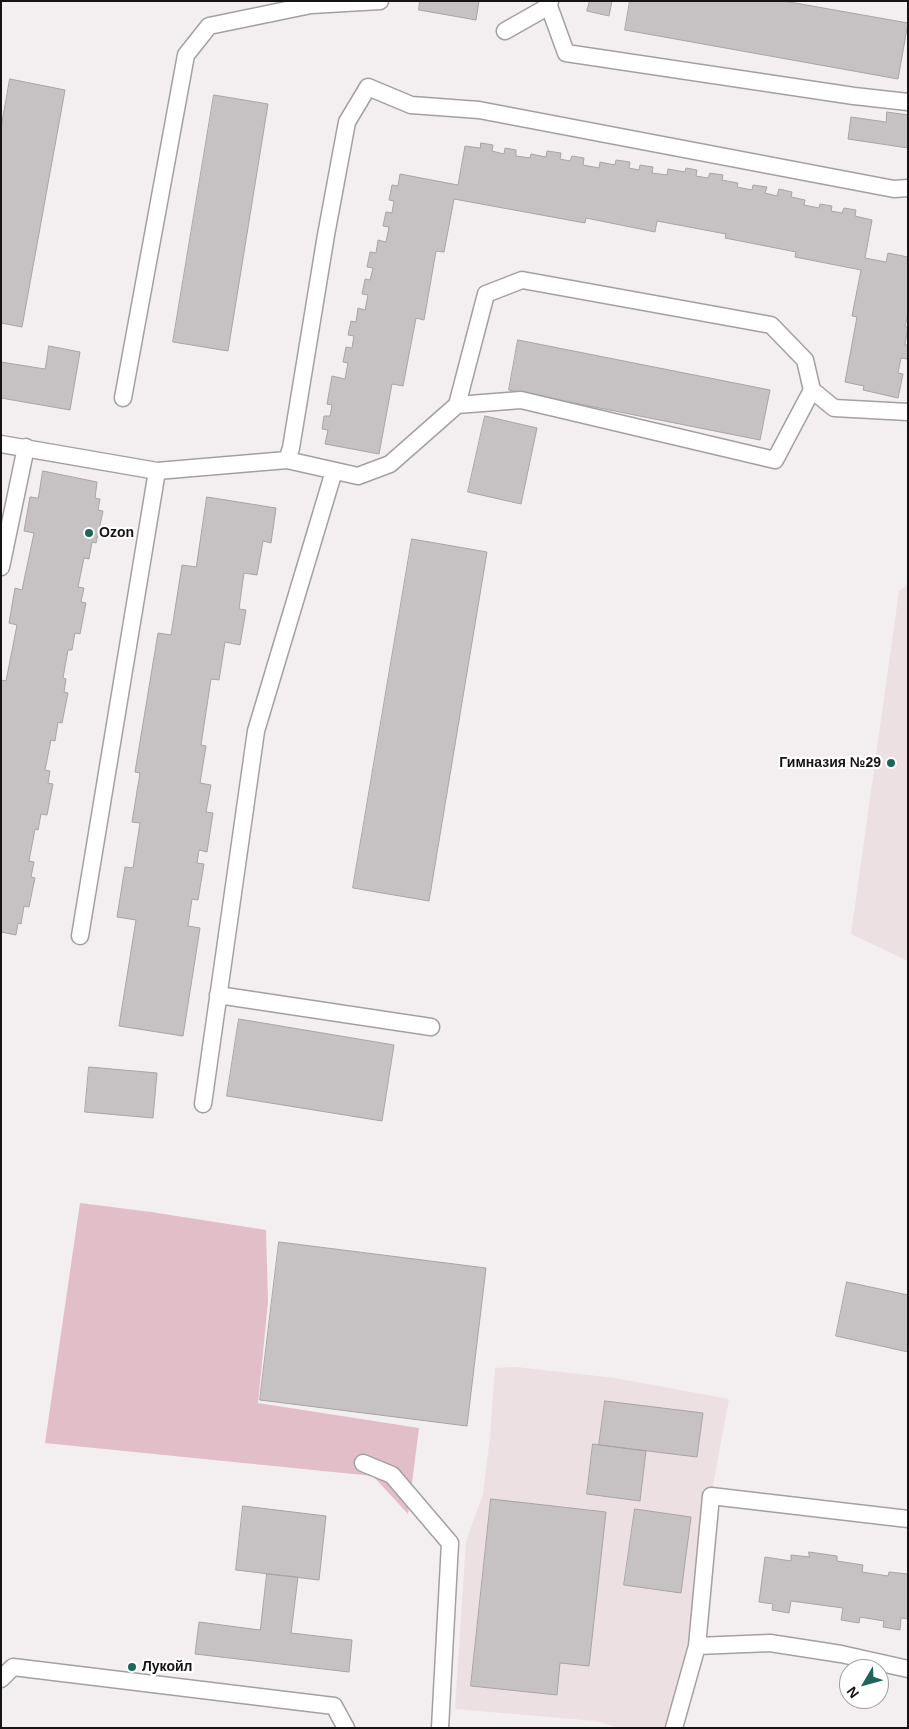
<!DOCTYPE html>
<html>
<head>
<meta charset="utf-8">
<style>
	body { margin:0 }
	#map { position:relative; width:909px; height:1729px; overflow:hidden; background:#f3eef0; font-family:Helvetica,sans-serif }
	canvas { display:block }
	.frame { position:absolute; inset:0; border:2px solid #151314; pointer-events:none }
	.north { position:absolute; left:839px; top:1659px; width:50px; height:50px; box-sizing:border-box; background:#fff; border:1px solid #a1a1a1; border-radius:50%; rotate:233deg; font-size:14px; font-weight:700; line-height:20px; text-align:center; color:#151314 }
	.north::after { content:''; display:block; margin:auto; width:18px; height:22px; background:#1e6559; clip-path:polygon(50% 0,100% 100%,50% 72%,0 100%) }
</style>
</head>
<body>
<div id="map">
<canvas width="909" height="1729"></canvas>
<div class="frame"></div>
<div class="north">N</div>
</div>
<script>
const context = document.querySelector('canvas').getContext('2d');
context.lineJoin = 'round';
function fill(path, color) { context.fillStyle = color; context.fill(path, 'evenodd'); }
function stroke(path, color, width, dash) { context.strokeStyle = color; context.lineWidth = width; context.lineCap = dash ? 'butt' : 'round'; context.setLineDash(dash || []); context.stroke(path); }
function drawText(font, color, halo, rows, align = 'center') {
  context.font = font + ' Helvetica,sans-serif'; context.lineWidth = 4.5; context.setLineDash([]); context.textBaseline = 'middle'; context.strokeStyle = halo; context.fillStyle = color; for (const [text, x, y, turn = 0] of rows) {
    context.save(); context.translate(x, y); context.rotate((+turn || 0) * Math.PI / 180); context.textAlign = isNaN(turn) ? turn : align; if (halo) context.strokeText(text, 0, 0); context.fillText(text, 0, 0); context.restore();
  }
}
fill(new Path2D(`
	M908,584v377l-57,-27 48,-343z
	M516,1367l99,11 114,21 -18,97 -14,150 -23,82h-54l-24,-7 -141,-12 11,-168 17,-47 7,-58 5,-68z`), '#ede0e3');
fill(new Path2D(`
	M80,1203l71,9 115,18 2,72 -10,101 161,25 -11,86 -35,-38 -328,-33z`), '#e2bec8');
const building = new Path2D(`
	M420,1h59l-3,19 -57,-10z
	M590,1h22l-3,15 -22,-5z
	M630,1h154l124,22 -10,56 -273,-49z
	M10,79l55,11 -43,237 -21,-4v-195z
	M214,95l54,9 -40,247 -55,-9z
	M887,112l21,3v33l-60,-9 3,-22 35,5z
	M481,143l12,2 -1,6 12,3 1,-6 11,2v6l14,2 1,-4 15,3 1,-6 14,2 -1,6 10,2 2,-5 12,2 -1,7 16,3 1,-6 15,3 1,-5 14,2 -1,6 10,2 1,-5 13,2 -1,6 15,2 1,-6 17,3 1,-4 11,2 -1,6 12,2 2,-5 13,2 -1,5 16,3 -1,4 15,3 1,-5 14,2 -2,6 12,3 2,-7 13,3 -1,5 14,3 -1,5 15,3 1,-4 12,2 -1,5 11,2 2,-5 12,2 -1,6 17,4 -7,38 21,4 2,-9 20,4v56l-3,14h3l-3,18h3v9l-1,5 -6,-1 -3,15 5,1 -5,24 -35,-8 1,-4 -19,-4 12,-65 -5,-1 9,-46 -66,-13 1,-5 -71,-14 1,-4 -69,-13 -2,11 -69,-14 -1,5 -131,-24 -10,53 -8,-1 -12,69 -8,-2 -13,68 -11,-2 -13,70 -54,-10 3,-14 -6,-1 2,-13h6l2,-11 -5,-1 5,-28 13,3 3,-16 -5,-1 3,-15 6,1 2,-12 -6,-1 3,-14 5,1 2,-14 7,2 3,-15 -6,-1 3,-15 5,1 3,-12 -6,-1 3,-15 6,1 2,-13 8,2 3,-15 -6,-1 3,-14 6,1 2,-12 -5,-1 3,-15 6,1 2,-12 58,11 7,-39 15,2z
	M518,340l252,50 -10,50 -251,-50z
	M49,346l31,6 -10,58 -69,-12v-36l44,7z
	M485,416l52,12 -16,76 -53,-12z
	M43,471l54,11 -2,16 5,1 -2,11 5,1 -7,32 -4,-1 -3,17 -5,-1 -6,29 6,1 -3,14 5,1 -6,31 -5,-1 -3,17h-4l-5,28 3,1 -2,13 4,1 -6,30 -4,-1 -3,19 -4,-1 -6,30 5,1 -2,12 5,1 -6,31 -6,-1 -3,16 -3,-1 -6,32 5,1 -3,15 4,1 -3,14 -3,15 -5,-1 -3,18 -3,-1 -2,12 -15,-3v-252l5,1 11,-56 -8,-2 6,-35 7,2 12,-57 -10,-2 6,-34 8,1z
	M207,497l69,11 -5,35 -8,-2 -6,34 -13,-2 -5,36 7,1 -6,35 -15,-3 -6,38 -8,-1 -10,66 5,1 -6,37 11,2 -5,27 7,1 -6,39 -8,-2 -2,13 7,1 -6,36 -6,-1 -4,27 12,2 -17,108 -64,-10 17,-106 -19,-3 8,-50 8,1 7,-45 -8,-1 8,-49 -5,-1 23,-139 13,2 11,-70 14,2z
	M412,539l75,13 -58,349 -76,-13z
	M239,1019l155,26 -12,76 -155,-25z
	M89,1067l68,6 -4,45 -68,-6z
	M279,1242l207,26 -19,158 -207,-26z
	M847,1282l61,13v57l-72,-16z
	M605,1401l98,12 -6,44 -98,-12z
	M593,1444l53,7 -6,50 -53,-7z
	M491,1499l115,13 -17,154 -29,-3 -3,32 -86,-9z
	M243,1506l83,10 -7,64 -83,-10z
	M635,1509l56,8 -10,76 -57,-8z
	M809,1552l28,4v5l26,4 -1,7 26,4 1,-4 19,2v45l-7,-1 -1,12 -17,-3 1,-6 -24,-4 -1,6 -18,-3 2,-12 -52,-7 -2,12 -17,-3 1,-6 -14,-2 6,-45 26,4v-6l18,2z
	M267,1574l31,3 -7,56 61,7 -3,32 -154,-18 4,-32 61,8z`);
fill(building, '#c6c1c2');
stroke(building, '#a8a4a5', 1);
const service = new Path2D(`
	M550,1l-1,5 17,47 288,43 54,6
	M311,5l69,-4
	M505,31l44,-25
	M123,398l63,-343 23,-29 102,-21v-4
	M457,405l64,-5 254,60 37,-70
	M1,444l156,27 130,-11 71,16 32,-12 67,-59 29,-111 36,-14 249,45 34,35 7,30 22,18 74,4
	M287,460l4,-12 35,-213 21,-113 21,-35 43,18 68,5 415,79 14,-1
	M1,567l25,-120
	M80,936l77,-465
	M218,995l213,32
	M203,1104l53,-373 78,-260
	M363,1463l29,12 58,68 -10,185
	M697,1646l73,-3 71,11 67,15
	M1,1679l12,-12 321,39 12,22
	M674,1728l23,-82 14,-150 197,23`);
stroke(service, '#a4a0a1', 19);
stroke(service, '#fff', 16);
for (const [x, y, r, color] of [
	[89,533,5,"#1e6559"],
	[891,763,5,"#1e6559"],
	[132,1667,5,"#1e6559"]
]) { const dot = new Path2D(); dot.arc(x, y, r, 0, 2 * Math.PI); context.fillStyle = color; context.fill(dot); stroke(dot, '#fff', 2); }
drawText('bold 14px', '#151314', '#fff', [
	["Ozon",99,533],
	["Гимназия №29",881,763,"right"],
	["Лукойл",142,1667]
], 'left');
</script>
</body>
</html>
